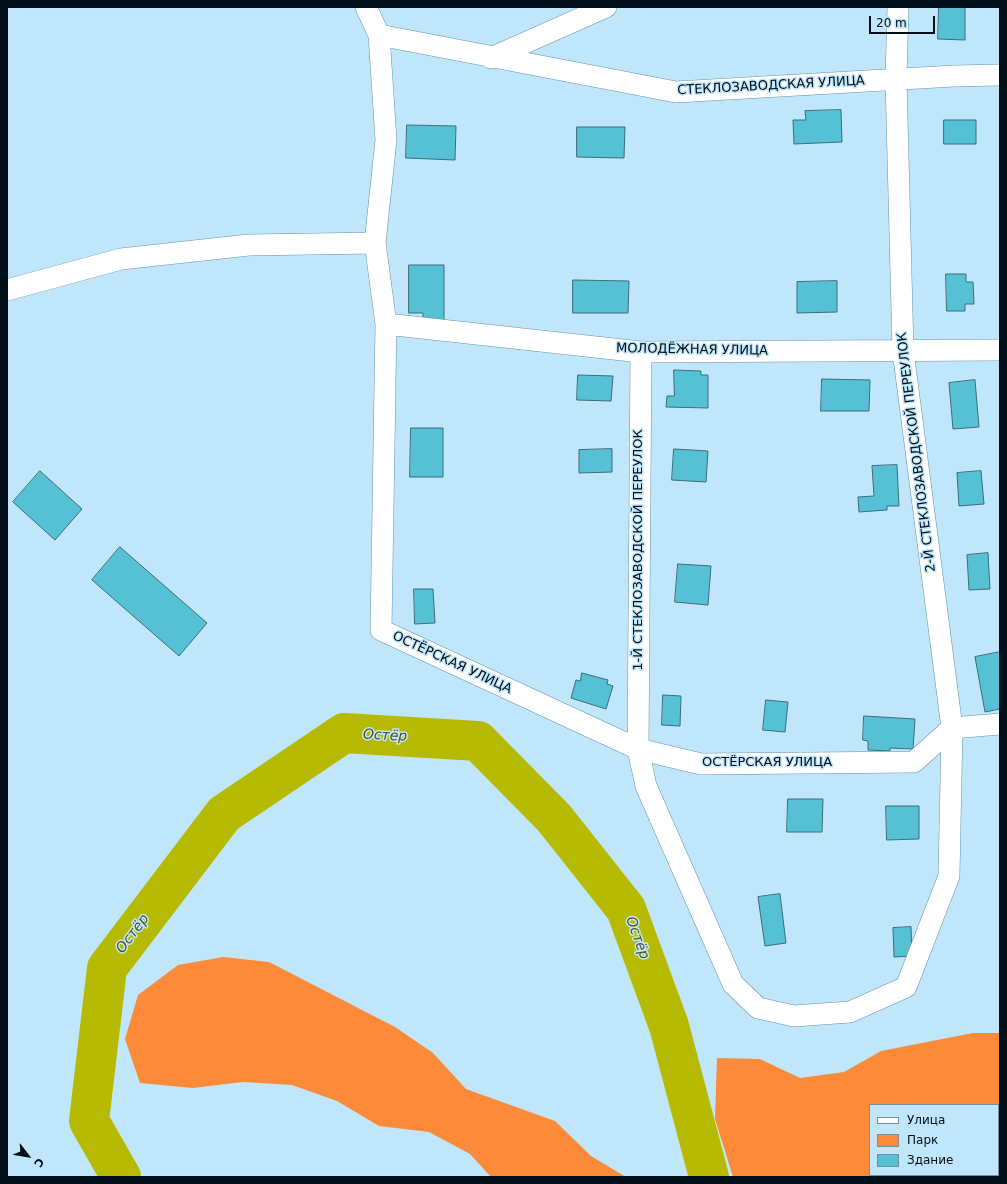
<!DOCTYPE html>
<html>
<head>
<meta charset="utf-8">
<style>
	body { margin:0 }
	#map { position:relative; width:1007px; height:1184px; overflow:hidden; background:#c0e6fb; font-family:"DejaVu Sans",sans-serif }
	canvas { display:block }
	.frame { position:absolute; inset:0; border:8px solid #000e17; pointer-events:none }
	.legend { position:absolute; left:869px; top:1104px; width:130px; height:72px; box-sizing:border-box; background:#c0e6fb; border:1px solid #7390a0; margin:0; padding:5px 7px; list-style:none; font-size:12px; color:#000e17 }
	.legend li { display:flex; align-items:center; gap:8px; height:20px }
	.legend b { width:20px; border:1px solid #7390a0 }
	.north { position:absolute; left:8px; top:1136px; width:40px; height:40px; -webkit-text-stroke:3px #c0e6fb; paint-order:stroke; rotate:121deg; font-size:11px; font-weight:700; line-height:16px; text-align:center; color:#000e17 }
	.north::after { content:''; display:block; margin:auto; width:14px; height:18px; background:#000e17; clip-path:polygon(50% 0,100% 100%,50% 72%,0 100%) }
	.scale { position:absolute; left:869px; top:16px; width:66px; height:18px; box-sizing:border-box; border:2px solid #000e17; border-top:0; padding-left:5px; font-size:12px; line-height:14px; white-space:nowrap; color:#000e17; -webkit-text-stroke:3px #c0e6fb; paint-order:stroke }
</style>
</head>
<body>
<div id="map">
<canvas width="1007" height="1184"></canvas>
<div class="frame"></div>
<ul class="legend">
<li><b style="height:5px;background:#fff"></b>Улица</li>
<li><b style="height:11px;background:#fc8a38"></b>Парк</li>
<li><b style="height:11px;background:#56c1d5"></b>Здание</li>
</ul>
<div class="north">С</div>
<div class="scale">20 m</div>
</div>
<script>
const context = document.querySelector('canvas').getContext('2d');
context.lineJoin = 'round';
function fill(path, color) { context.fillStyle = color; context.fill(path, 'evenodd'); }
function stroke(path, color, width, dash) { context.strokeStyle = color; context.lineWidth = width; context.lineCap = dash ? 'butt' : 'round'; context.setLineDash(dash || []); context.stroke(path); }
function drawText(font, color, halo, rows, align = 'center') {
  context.font = font + ' "DejaVu Sans",sans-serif'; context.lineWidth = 3; context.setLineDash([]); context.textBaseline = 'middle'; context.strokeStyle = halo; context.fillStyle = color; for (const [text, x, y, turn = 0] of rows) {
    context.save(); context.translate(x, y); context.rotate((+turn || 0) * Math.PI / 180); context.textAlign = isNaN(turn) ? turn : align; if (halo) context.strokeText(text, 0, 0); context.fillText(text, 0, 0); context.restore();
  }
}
fill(new Path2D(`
	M223,957l46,5 126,65 38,26 33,36 89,32 36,35 35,21h-135l-21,-23 -41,-22 -50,-6 -42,-25 -45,-16 -49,-3 -50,6 -53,-5 -15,-44 13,-44 40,-30z
	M973,1033h27v144h-267l-18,-58 2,-61 43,1 40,19 44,-6 37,-21zM870,1105h128v70h-128z`), '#fc8a38');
stroke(new Path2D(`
	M121,1177l-32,-56 18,-153 117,-154 120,-81 134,8 76,77 72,91 43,117 40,151`), '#b6bb01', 40);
const building = new Path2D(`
	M939,7h26v33l-27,-1z
	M841,110l1,32 -48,2 -1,-24h13l-1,-9z
	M944,120h32v24h-32z
	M407,125l49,1 -1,34 -49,-2z
	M577,127h48l-1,31 -47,-1z
	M409,265h35v56h-21v-8h-14z
	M946,274h20v8h7l1,22h-9v7h-18z
	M573,280l56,1 -1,32h-55z
	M837,281v31l-40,1v-31z
	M674,370l27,1v4h7v33l-42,-1 1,-11h7z
	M578,375l35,1 -2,25 -34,-1z
	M822,379l48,1 -1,31h-48z
	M975,380l4,47 -26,2 -4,-46z
	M411,428h32v49h-33z
	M612,449v23l-33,1v-23z
	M674,449l34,2 -2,31 -34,-2z
	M897,465l2,41h-12v4l-28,2 -1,-15 16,-1 -2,-30z
	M40,471l42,38 -27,31 -42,-38z
	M981,471l3,33 -25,2 -2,-33z
	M120,547l87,76 -28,33 -87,-76z
	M988,553l2,36 -21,1 -2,-35z
	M678,564l33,2 -3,39 -33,-3z
	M414,589h19l2,34 -20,1z
	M1000,652v57l-15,3 -10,-55z
	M582,673l26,7 -1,4 6,2 -7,23 -35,-11 5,-18 4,1z
	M663,695l18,1 -1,30 -18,-1z
	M766,700l22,2 -3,30 -22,-2z
	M864,716l51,3 -2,30 -23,-1v3l-22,-1v-9l-5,-1z
	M788,799h35l-1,33h-35z
	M886,806h33v33l-32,1z
	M780,894l6,49 -21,3 -7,-49z
	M911,927l1,29 -18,1 -1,-29z`);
fill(building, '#56c1d5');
stroke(building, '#386f7a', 1);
const street = new Path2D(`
	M366,7l13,28 7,105 -11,103 11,81 -5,306 257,119 63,15 213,-2 38,-34 48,-4
	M379,35l297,57 278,-16 46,-1
	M491,58l115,-51
	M7,290l114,-31 128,-14 126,-2
	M386,324l255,28 359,-2
	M641,352l-3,397 8,37 87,198 25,24 36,8 56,-4 56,-25 43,-111 3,-148 -49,-377 -7,-272 2,-72`);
stroke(street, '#6693ab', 22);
stroke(street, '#fff', 21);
drawText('13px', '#000e17', '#c0e6fb', [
	["СТЕКЛОЗАВОДСКАЯ УЛИЦА",771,86,-3],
	["МОЛОДЁЖНАЯ УЛИЦА",692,350,1],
	["2-Й СТЕКЛОЗАВОДСКОЙ ПЕРЕУЛОК",917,452,-97],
	["1-Й СТЕКЛОЗАВОДСКОЙ ПЕРЕУЛОК",639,550,-90],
	["ОСТЁРСКАЯ УЛИЦА",452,663,25],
	["ОСТЁРСКАЯ УЛИЦА",767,763]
]);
drawText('italic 14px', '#4f5217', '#c0e6fb', [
	["Остёр",385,736,3],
	["Остёр",133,934,-53],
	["Остёр",637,938,70]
]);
</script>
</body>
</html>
